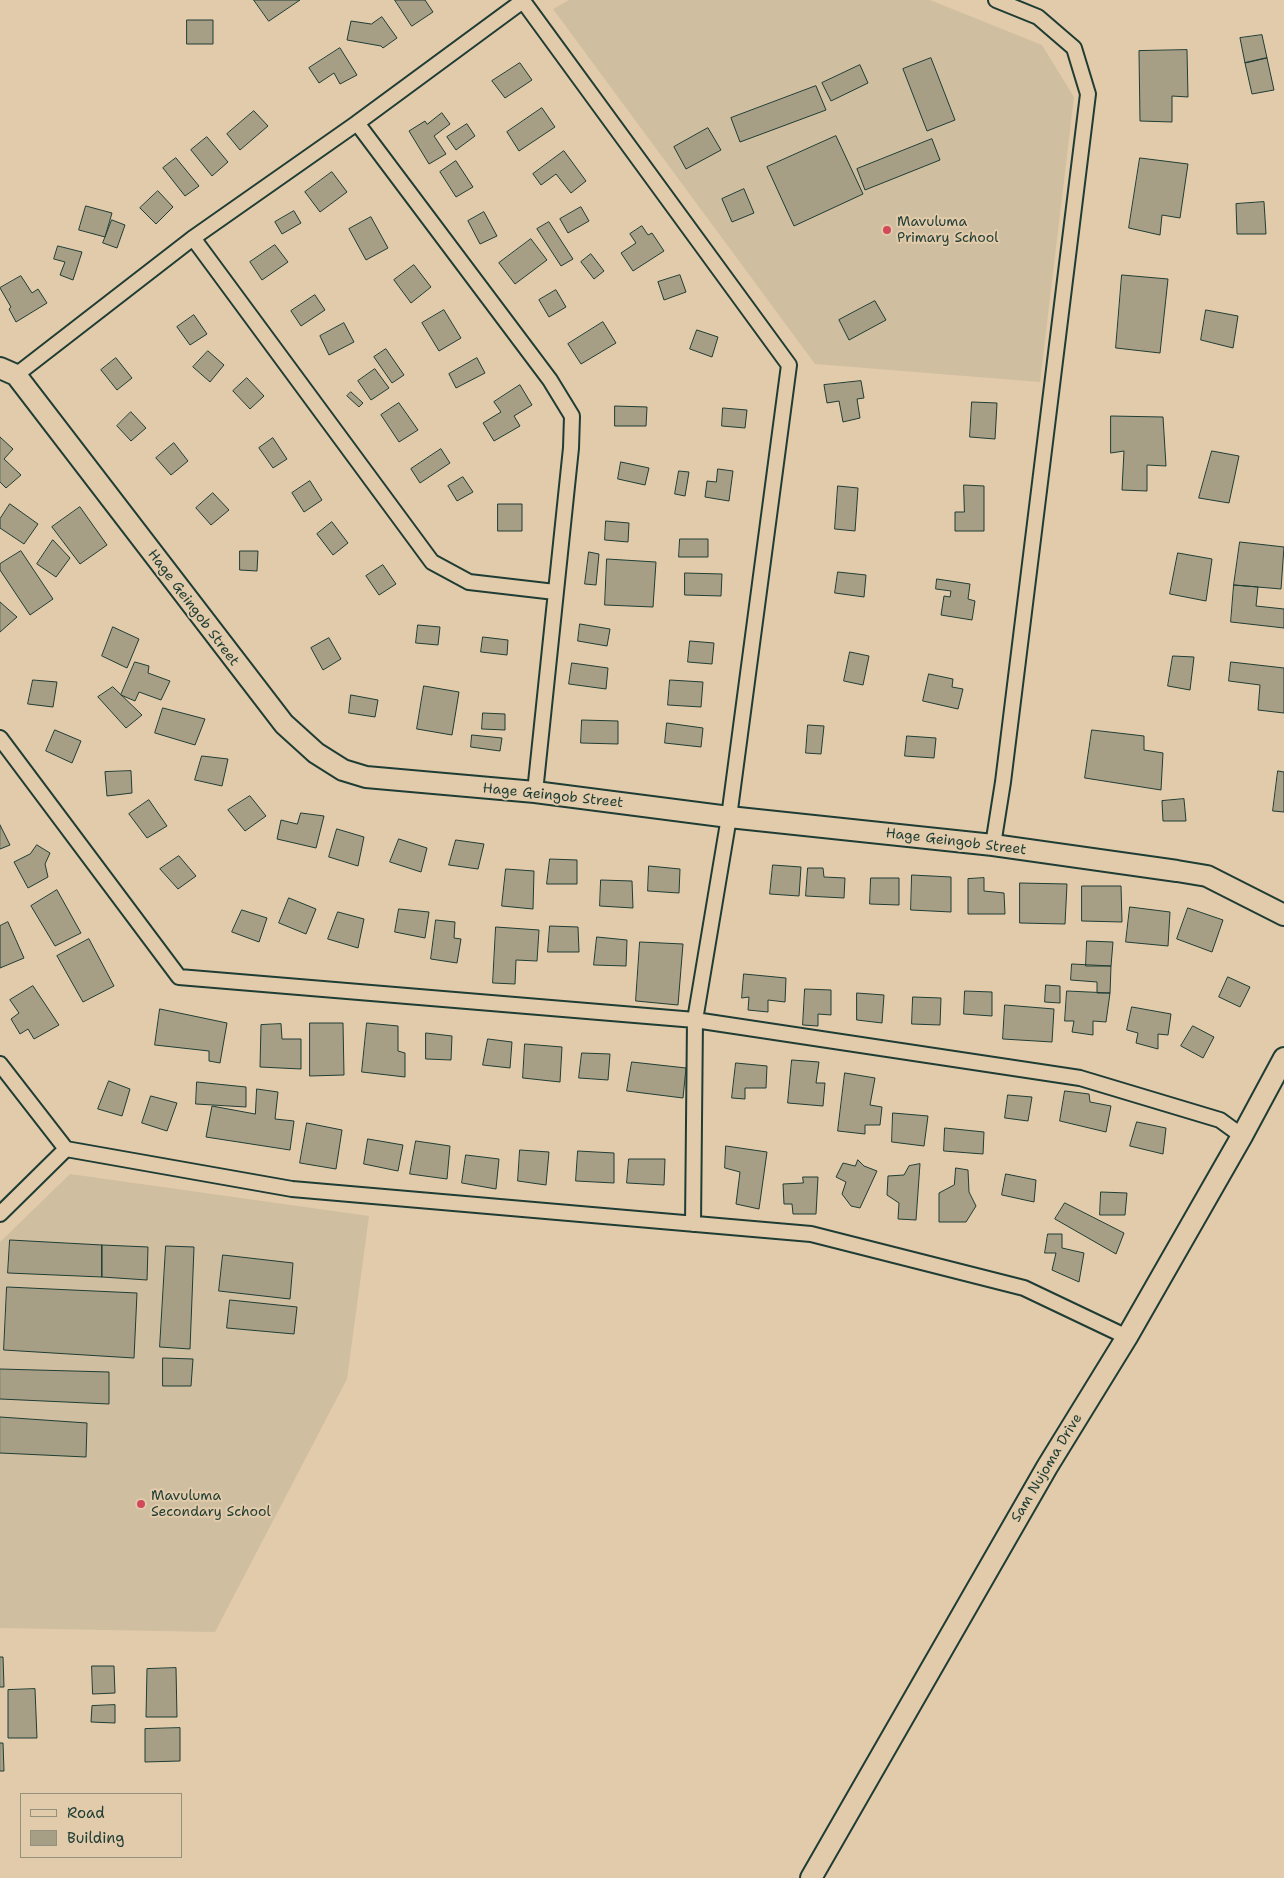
<!DOCTYPE html>
<html>
<head>
<meta charset="utf-8">
<style>
	body { margin:0 }
	#map { position:relative; width:1284px; height:1878px; overflow:hidden; background:#e2cbab; font-family:"Shantell Sans",sans-serif }
	canvas { display:block }
	.legend { position:absolute; left:20px; top:1793px; width:162px; height:65px; box-sizing:border-box; background:#e2cbab; border:1px solid #94927b; margin:0; padding:6px 9px; list-style:none; font-size:15px; color:#1f3d34 }
	.legend li { display:flex; align-items:center; gap:10px; height:25px }
	.legend b { width:25px; border:1px solid #94927b }
</style>
</head>
<body>
<div id="map">
<canvas width="1284" height="1878"></canvas>
<ul class="legend">
<li><b style="height:6px;background:#e2cbab"></b>Road</li>
<li><b style="height:14px;background:#a69f86"></b>Building</li>
</ul>
</div>
<script>
const context = document.querySelector('canvas').getContext('2d');
context.lineJoin = 'round';
function fill(path, color) { context.fillStyle = color; context.fill(path, 'evenodd'); }
function stroke(path, color, width, dash) { context.strokeStyle = color; context.lineWidth = width; context.lineCap = dash ? 'butt' : 'round'; context.setLineDash(dash || []); context.stroke(path); }
function drawText(font, color, halo, rows, align = 'center') {
  context.font = font + ' "Shantell Sans",sans-serif'; context.lineWidth = 4; context.setLineDash([]); context.textBaseline = 'middle'; context.strokeStyle = halo; context.fillStyle = color; for (const [text, x, y, turn = 0] of rows) {
    context.save(); context.translate(x, y); context.rotate((+turn || 0) * Math.PI / 180); context.textAlign = isNaN(turn) ? turn : align; if (halo) context.strokeText(text, 0, 0); context.fillText(text, 0, 0); context.restore();
  }
}
fill(new Path2D(`
	M569,0h361l112,45 32,52 -34,285 -225,-18 -262,-355z
	M70,1174l299,42 -22,163 -132,253 -215,-4v-386z`), '#d0bea0');
const building = new Path2D(`
	M254,0h46l-31,21z
	M395,0h30l8,12 -21,14z
	M382,17l15,21 -14,10 -2,-2 -34,-6 4,-19 20,3z
	M187,20h26v24h-26z
	M1262,35l5,23 -22,5 -5,-25z
	M340,48l17,27 -17,9 -6,-11 -15,10 -10,-15z
	M1187,50l1,47 -16,-1v26l-32,-1 -1,-70z
	M931,58l24,62 -28,11 -24,-62z
	M1267,58l7,32 -22,4 -7,-31z
	M520,63l12,17 -27,18 -13,-17z
	M860,65l8,18 -37,18 -9,-18z
	M816,86l10,24 -86,32 -9,-24z
	M542,108l13,19 -36,24 -12,-19z
	M254,111l14,15 -28,24 -13,-16z
	M442,113l8,11 -16,12 12,18 -17,10 -20,-33 16,-10 2,3z
	M467,124l8,12 -19,14 -9,-13z
	M708,128l13,22 -35,19 -12,-22z
	M836,136l27,58 -69,32 -27,-59z
	M207,137l21,25 -16,14 -21,-26z
	M932,139l8,21 -75,30 -8,-21z
	M564,151l22,30 -15,12 -15,-19 -15,11 -8,-11z
	M176,158l23,28 -14,10 -22,-28z
	M1140,158l48,6 -8,54 -18,-3 -2,20 -31,-7z
	M456,161l17,26 -17,10 -16,-25z
	M332,172l15,20 -27,20 -15,-20z
	M744,189l10,24 -22,9 -10,-23z
	M158,191l15,16 -17,17 -16,-16z
	M1264,202l2,32h-29l-1,-30z
	M86,206l26,7 -7,24 -26,-7z
	M581,207l8,14 -21,12 -8,-14z
	M294,211l7,12 -19,11 -7,-12z
	M484,212l13,24 -17,8 -12,-23z
	M371,217l17,31 -22,12 -17,-31z
	M112,220l13,5 -8,23 -14,-5z
	M549,222l24,37 -12,7 -24,-37z
	M642,226l6,9 4,-2 12,18 -31,20 -12,-18 15,-10 -6,-9z
	M531,239l16,21 -32,24 -16,-21z
	M275,245l13,17 -26,18 -12,-18z
	M58,246l24,6 -9,28 -13,-5 5,-13 -11,-3z
	M591,254l13,17 -10,8 -13,-17z
	M414,265l17,22 -20,16 -17,-23z
	M680,275l6,17 -22,8 -6,-18z
	M1122,275l46,4 -8,74 -44,-5z
	M21,276l11,17 6,-4 9,14 -31,19 -7,-13 2,-2 -11,-19z
	M556,290l10,17 -17,10 -10,-17z
	M315,295l10,15 -24,16 -10,-15z
	M875,301l11,19 -37,20 -10,-20z
	M444,310l17,28 -22,13 -17,-28z
	M1206,310l32,6 -5,32 -32,-8z
	M194,315l13,19 -17,11 -13,-18z
	M603,322l13,21 -35,21 -13,-20z
	M344,323l10,19 -25,13 -9,-19z
	M697,330l21,7 -6,20 -22,-8z
	M386,349l18,26 -12,8 -18,-26z
	M208,351l16,14 -14,17 -17,-15z
	M116,358l16,20 -15,12 -16,-20z
	M477,358l8,15 -29,15 -7,-14z
	M375,369l14,19 -18,12 -13,-19z
	M247,378l17,18 -14,13 -17,-18z
	M861,381l3,17 -7,1 3,19 -17,4 -4,-21 -12,2 -3,-18z
	M520,385l12,20 -18,11 6,10 -26,15 -11,-18 18,-11 -7,-10z
	M351,392l12,11 -4,4 -12,-11z
	M972,402l25,1 -2,36 -25,-2z
	M399,403l19,27 -19,12 -18,-27z
	M615,406l32,1 -1,19h-31z
	M723,408l24,2 -2,18 -23,-2z
	M131,412l15,16 -15,13 -14,-15z
	M1111,416l52,1 3,49 -19,-1v26l-25,-1 2,-39 -13,2z
	M0,437l13,12 -9,10 17,16 -15,13 -6,-6z
	M273,438l14,21 -14,9 -14,-20z
	M174,443l14,18 -17,14 -15,-17z
	M441,449l9,14 -30,20 -9,-14z
	M1212,451l27,5 -10,47 -30,-5z
	M621,462l28,6 -4,17 -27,-6z
	M718,469l15,2 -4,30 -24,-4 2,-16 9,1z
	M679,471l10,1 -4,24 -10,-2z
	M463,477l10,15 -16,9 -9,-15z
	M310,481l12,19 -18,12 -12,-19z
	M964,485l20,1v45h-29v-19h9z
	M838,486l20,2 -3,43 -20,-2z
	M213,493l16,17 -18,15 -15,-17z
	M10,504l28,20 -14,20 -24,-16v-9z
	M498,504h24v27h-24z
	M80,507l27,38 -27,19 -28,-37z
	M606,521l23,2 -1,19 -23,-2z
	M332,522l16,21 -15,12 -16,-21z
	M680,539h28v18h-29z
	M53,540l17,18 -14,19 -19,-13z
	M1240,542l44,5 -3,42 -47,-4z
	M21,551l32,48 -23,16 -30,-45v-6z
	M240,551h18l-1,20 -17,-1z
	M589,552l10,2 -3,31 -11,-1z
	M1178,553l34,6 -6,42 -36,-7z
	M607,559l49,3 -3,45 -48,-2z
	M383,565l13,19 -17,11 -13,-19z
	M838,572l28,3 -2,22 -29,-4z
	M685,573l37,1 -1,22 -36,-1z
	M937,579l33,5 -2,15 7,2 -3,19 -31,-5 3,-19 6,1 1,-6 -15,-2z
	M1234,585l24,2 -2,19 28,3v19l-53,-6z
	M0,602l17,15 -17,15z
	M580,624l30,5 -3,17 -29,-5z
	M418,625l22,2 -2,18 -22,-2z
	M113,627l26,12 -12,29 -25,-12z
	M483,637l25,3 -1,15 -26,-3z
	M329,638l12,21 -18,11 -12,-22z
	M690,641l24,2 -2,21 -24,-2z
	M850,652l19,4 -6,29 -19,-4z
	M1173,656l21,1 -4,33 -22,-4z
	M135,662l14,4 -1,7 22,8 -9,19 -22,-8 -4,9 -14,-6z
	M1231,662l53,6v45l-26,-3 2,-25 -31,-4z
	M572,663l36,5 -2,21 -37,-5z
	M929,674l24,5 -1,8 11,2 -5,20 -35,-8z
	M33,680l24,2 -4,25 -25,-3z
	M670,680l33,2 -2,25 -33,-2z
	M424,686l35,6 -7,43 -35,-6z
	M113,687l29,28 -16,13 -28,-31z
	M351,695l27,5 -3,17 -26,-4z
	M163,708l42,11 -10,26 -40,-12z
	M483,713l22,1v16l-23,-1z
	M582,720l36,1v23l-37,-1z
	M667,723l36,5 -2,19 -36,-4z
	M808,725l16,1 -3,28 -15,-1z
	M55,730l26,11 -9,22 -26,-12z
	M1092,730l52,6v14l19,3 -2,37 -76,-12z
	M472,735l30,3 -2,13 -29,-4z
	M907,736l29,2 -2,20 -29,-2z
	M202,756l26,3 -6,27 -27,-6z
	M131,771l1,22 -25,3 -2,-24z
	M1278,771l6,1v40l-11,-1z
	M250,796l16,20 -21,15 -17,-21z
	M1184,799l2,22h-23l-1,-20z
	M149,800l18,26 -20,12 -18,-24z
	M301,813l23,3 -8,32 -39,-9 4,-19 16,4z
	M0,825l10,20 -10,4z
	M337,829l27,8 -6,29 -29,-9z
	M399,839l28,9 -6,24 -31,-10z
	M456,840l28,4 -6,25 -29,-4z
	M37,845l13,8 -5,11 3,13 -20,11 -14,-26 16,-8z
	M179,856l17,20 -18,13 -18,-20z
	M550,859l27,1v24h-30z
	M773,865l28,2 -2,29 -29,-2z
	M649,866l31,3 -1,24 -31,-2z
	M808,868h15l1,9 21,1 -1,20 -38,-2z
	M506,869l28,2 -1,38 -31,-3z
	M912,875l39,2v35l-40,-2z
	M871,878h28v27l-29,-1z
	M984,878v13l20,2 1,21h-37v-35z
	M601,880l31,1 1,27 -33,-2z
	M1020,883l47,1 -2,40 -45,-1z
	M1082,886h39l1,36 -40,-1z
	M57,890l24,43 -26,13 -24,-40z
	M289,898l27,11 -10,25 -27,-11z
	M1130,907l40,5 -2,34 -42,-4z
	M1188,908l35,12 -11,32 -35,-13z
	M399,909l30,3 -4,26 -30,-6z
	M242,910l25,8 -8,24 -27,-10z
	M338,912l26,7 -6,29 -30,-9z
	M436,920l19,2 -1,16 7,1 -4,24 -26,-4z
	M8,922l16,36 -24,10v-42z
	M550,926l28,1 1,25h-31z
	M496,927l43,3 -2,31 -21,-1 -1,24 -22,-1z
	M597,937l30,3 -1,26 -32,-1z
	M89,939l25,47 -31,16 -26,-46z
	M1087,941l26,1 -2,24h-25z
	M640,942l43,2 -5,61 -42,-4z
	M1072,964l39,2 -1,27h-13v-11l-26,-2z
	M744,974l42,4 -1,24 -17,-2v12l-20,-2 1,-13 -7,1z
	M1228,977l22,10 -10,20 -21,-10z
	M1046,985l14,1v17l-15,-1z
	M33,986l26,39 -25,14 -6,-10 -8,5 -9,-15 8,-6 -9,-13z
	M805,989l26,1v25l-13,-1v12l-15,-1z
	M965,991l27,1v24l-28,-2z
	M1067,991l43,2 -4,29 -13,-1v14l-21,-3 2,-11h-9z
	M857,993l27,2 -2,28 -25,-3z
	M913,997l28,1 -1,27 -28,-1z
	M1005,1005l49,4 -2,33 -49,-3z
	M1132,1007l39,7 -3,21 -10,-1v15l-22,-6 2,-10 -11,-3z
	M160,1009l67,14 -7,40 -11,-2v-10l-54,-6z
	M310,1023h33l1,52 -34,1z
	M367,1023l31,3v25l7,2v24l-43,-5z
	M281,1024l1,15h19v30l-41,-2 1,-42z
	M1193,1026l21,11 -11,21 -22,-12z
	M426,1033l26,3 -1,24 -25,-1z
	M488,1039l24,3 -2,26 -27,-3z
	M525,1044l37,3 -2,35 -37,-4z
	M582,1053l28,1 -2,26 -29,-2z
	M792,1060l27,2 -3,21h9l-2,23 -35,-3z
	M632,1062l54,6 -3,30 -56,-7z
	M736,1063l31,3 -1,22h-21v11l-13,-1z
	M845,1073l30,5 -5,27 12,2 -2,18h-15v9l-27,-3z
	M109,1081l21,8 -8,27 -24,-7z
	M197,1082l49,5v20l-50,-3z
	M257,1089l21,3 -3,27 19,2 -4,29 -84,-13 6,-31 43,8z
	M1065,1091l24,3 1,8 21,4 -5,26 -46,-11z
	M1008,1095l24,2 -4,24 -23,-3z
	M151,1096l26,7 -10,28 -25,-8z
	M893,1113l35,3 -4,30 -32,-4z
	M1137,1122l29,6 -3,26 -33,-8z
	M307,1123l35,7 -6,39 -36,-6z
	M945,1128l39,4 -1,22 -39,-3z
	M368,1139l35,6 -5,26 -34,-7z
	M416,1141l34,5 -3,33 -37,-5z
	M726,1146l41,6 -8,57 -23,-5 4,-32 -15,-4z
	M520,1150l29,2 -3,33 -28,-4z
	M578,1151l36,2v30l-38,-2z
	M466,1155l33,4 -3,30 -34,-6z
	M629,1159h36l-1,26 -37,-2z
	M858,1160l6,6 13,5 -17,37 -9,-2 -9,-12 4,-12 -10,-5 7,-14 12,3z
	M920,1164l-4,56 -18,-1 1,-16 -12,-8 1,-19 16,-1 5,-9z
	M956,1168l12,2 1,22 7,14 -10,16h-27v-29l15,-8z
	M1006,1174l30,6 -2,22 -32,-7z
	M803,1177h15l-2,37h-23l-1,-10h-8l-1,-20 20,-1z
	M1101,1192l26,1 -2,22h-25z
	M1065,1203l59,30 -8,21 -61,-35z
	M1048,1234h14v14l22,5 -5,29 -27,-12 4,-17h-11z
	M10,1240l92,5v32l-94,-4z
	M102,1245l46,2 -1,33 -45,-3z
	M166,1246l28,1 -4,102 -30,-2z
	M223,1255l70,8 -3,36 -71,-8z
	M7,1287l130,6 -3,65 -130,-8z
	M230,1300l67,7 -3,27 -67,-6z
	M163,1358l30,1 -2,27h-28z
	M0,1369l109,3v32l-109,-5z
	M0,1417l87,6 -1,34 -86,-4z
	M0,1657h3l1,30h-4z
	M92,1666h22l1,27 -22,1z
	M176,1668l1,49h-31l1,-48z
	M35,1689l2,49h-29v-48z
	M115,1705v18l-24,-1 1,-16z
	M180,1728v33l-35,1v-33z
	M0,1743h3l1,28h-4z`);
fill(building, '#a69f86');
stroke(building, '#1f3d34', 1);
const street = new Path2D(`
	M523,1l266,364 -60,452 -34,203 -2,204
	M357,123l193,257 22,36 -1,32 -36,344
	M193,238l239,324 37,20 86,10
	M16,375l177,-137 164,-115 167,-123
	M0,738l179,239 516,43 385,58 140,42 22,16
	M993,845l10,-63 85,-688 -14,-46 -36,-31 -42,-17
	M0,1064l66,85
	M0,1214l66,-65 226,40 519,45 213,54 103,49`);
const secondary = new Path2D(`
	M0,368l16,7 268,349 32,29 27,17 23,7 169,15 194,25 264,28 184,26 30,5 77,39
	M811,1878l236,-411 80,-130 115,-201 42,-78`);
stroke(street, '#1f3d34', 18);
stroke(secondary, '#1f3d34', 24);
stroke(street, '#e2cbab', 14);
stroke(secondary, '#e2cbab', 20);
for (const [x, y, r, color] of [
	[887,230,5,"#d1495b"],
	[141,1504,5,"#d1495b"]
]) { const dot = new Path2D(); dot.arc(x, y, r, 0, 2 * Math.PI); context.fillStyle = color; context.fill(dot); stroke(dot, '#e2cbab', 2); }
drawText('14px', '#1f3d34', '#e2cbab', [
	["Mavuluma",897,222],
	["Primary School",897,238],
	["Mavuluma",151,1496],
	["Secondary School",151,1512]
], 'left');
drawText('14px', '#1f3d34', '#e2cbab', [
	["Hage Geingob Street",193,608,53],
	["Hage Geingob Street",553,796,6],
	["Hage Geingob Street",956,842,7],
	["Sam Nujoma Drive",1047,1468,-59]
]);
</script>
</body>
</html>
